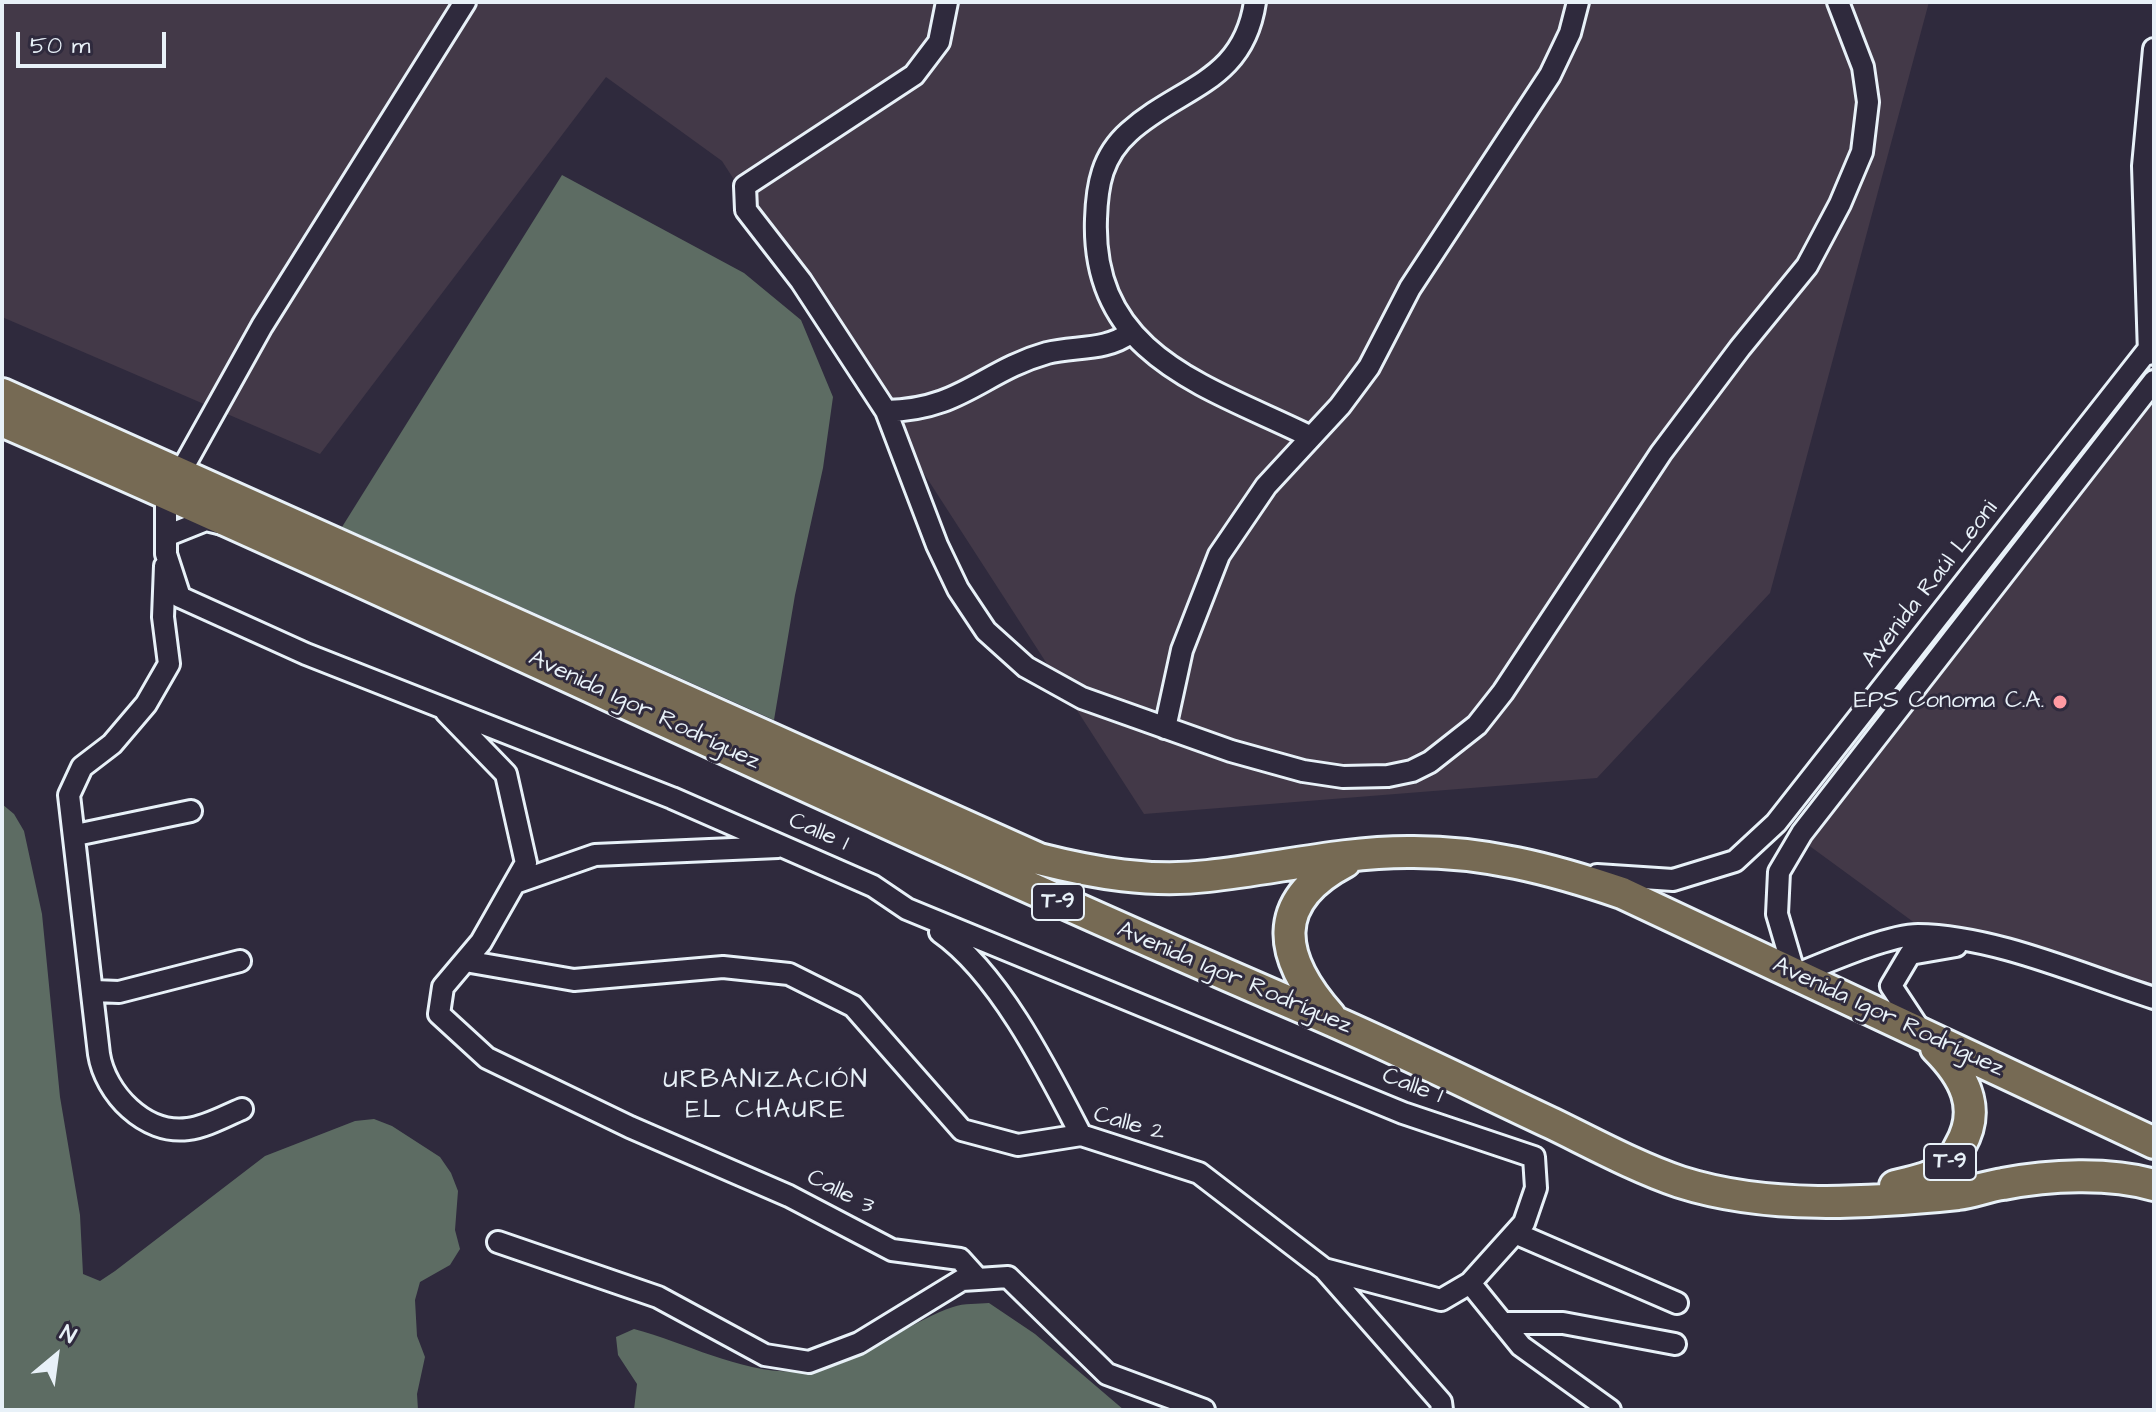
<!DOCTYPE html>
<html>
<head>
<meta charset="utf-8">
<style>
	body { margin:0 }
	#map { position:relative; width:2156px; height:1412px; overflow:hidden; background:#2f2a3d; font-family:"Architects Daughter",sans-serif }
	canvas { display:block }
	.frame { position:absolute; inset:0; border:4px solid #e8f1f8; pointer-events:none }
	.north { position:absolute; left:16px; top:1316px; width:80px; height:80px; -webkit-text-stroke:6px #2f2a3d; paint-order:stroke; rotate:29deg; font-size:22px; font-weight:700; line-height:32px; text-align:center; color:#e8f1f8 }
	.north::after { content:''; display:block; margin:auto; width:28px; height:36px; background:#e8f1f8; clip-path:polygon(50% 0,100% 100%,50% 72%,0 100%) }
	.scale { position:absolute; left:16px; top:32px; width:150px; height:36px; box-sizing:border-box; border:4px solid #e8f1f8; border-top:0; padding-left:10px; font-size:24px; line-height:28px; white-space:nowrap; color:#e8f1f8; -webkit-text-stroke:6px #2f2a3d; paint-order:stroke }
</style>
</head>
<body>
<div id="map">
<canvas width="2156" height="1412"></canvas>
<div class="frame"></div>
<div class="north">N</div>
<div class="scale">50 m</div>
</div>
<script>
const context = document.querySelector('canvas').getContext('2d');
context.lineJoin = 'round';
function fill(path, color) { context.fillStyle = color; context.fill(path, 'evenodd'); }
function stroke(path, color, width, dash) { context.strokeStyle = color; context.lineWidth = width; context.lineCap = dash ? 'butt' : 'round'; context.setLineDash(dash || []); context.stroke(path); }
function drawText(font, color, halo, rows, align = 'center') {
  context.font = font + ' "Architects Daughter",sans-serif'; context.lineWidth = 6; context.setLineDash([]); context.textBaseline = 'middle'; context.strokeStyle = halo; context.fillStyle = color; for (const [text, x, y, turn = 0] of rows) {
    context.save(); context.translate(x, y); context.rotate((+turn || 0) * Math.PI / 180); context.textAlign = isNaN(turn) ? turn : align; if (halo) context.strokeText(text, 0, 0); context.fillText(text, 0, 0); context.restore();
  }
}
fill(new Path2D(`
	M2,2h1927l-159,591 -173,185 -453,36 -422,-653 -116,-84 -286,377 -318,-137z
	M2154,400v597l-231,-68 -123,-90z`), '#433948');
fill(new Path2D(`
	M562,175l182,98 57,47 32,77 -10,71 -28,127 -21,125 -432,-193z
	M2,804l12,10 10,17 18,83 18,183 20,118 3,59 17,7 15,-10 150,-115 90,-35 19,-2 18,7 48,31 11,16 7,18 -3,39 5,19 -10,16 -30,17 -5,18 2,36 8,21 -8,37 1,16h-416z
	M989,1303l46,31 89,76h-490l3,-26 -19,-29 -2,-18 18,-8c67,18 135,61 208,34 38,-15 72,-43 111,-56 11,-4 25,-3 36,-4z`), '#5d6c63');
const minor = new Path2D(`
	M947,2l-8,40 -25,33 -169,111 1,24 55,71 85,130 51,134 21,44 28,42 40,36 56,31 149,53 72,20 40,6 45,-1 24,-5 18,-9 47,-37 26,-33 158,-239 79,-105 67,-82 33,-62 22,-52 6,-50 -5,-35 -25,-65
	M1255,2c-12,81 -75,84 -126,130 -27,24 -32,53 -33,87 -5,137 111,167 213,217
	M2149,354l-6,-188 11,-117
	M2154,381l-352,452 -23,39 -2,42 18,61c30,-12 93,-40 123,-40 77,1 163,40 236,63
	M886,411c75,-1 97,-40 161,-58 28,-7 59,-2 83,-20
	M180,473l82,-147 203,-324
	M166,492v62l14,43 126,57 366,144 201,88 34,23 197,81 299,123 131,44 2,31 -12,35 -54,60
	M166,536l40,-16 17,4
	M165,566l-2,51 6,47 -23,40 -34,40 -30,23 -13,28 30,259c6,39 46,81 89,75 18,-2 37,-13 54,-20
	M446,712l60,62 20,89 -45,79 -38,45 -4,27 48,44 143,69 159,69 103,54 68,9 18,20 30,-2 99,97 97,36
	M1165,728l17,-78 37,-95 47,-69 74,-80 29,-39 41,-79 140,-213 20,-42 8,-31
	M76,835l115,-24
	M1597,875l76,5 62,-19 41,-38 378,-481
	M515,883l80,-28 183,-8
	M940,932c59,41 108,139 141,203
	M465,961l109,19 149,-13 66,7 64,32 109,124 56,15 63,-10 118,38 125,96 117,31 29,-17 51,63 89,64
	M94,991l25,1 121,-31
	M1920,1030l-29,-44 19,-32 46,-8
	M1515,1233l162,70
	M498,1242l160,55 107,58 44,7 50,-19 103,-63 16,-1
	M1324,1269l117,133 1,8
	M1502,1323h61l112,21`);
const highway = new Path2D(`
	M2,394l1037,465c55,14 112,24 169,17 66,-7 133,-24 200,-24 75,-1 144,17 214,41l532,250
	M2,421c438,191 868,401 1308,590 82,35 162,75 243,113 41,20 83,43 127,58 88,28 187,21 278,12 15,-2 30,-8 45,-10 46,-9 106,-12 151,1
	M1330,1016c-52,-59 -61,-114 15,-154
	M1895,1186c17,-4 38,-8 52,-19 5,-5 10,-15 13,-21 22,-38 4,-70 -24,-98`);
stroke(minor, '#e8f1f8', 26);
stroke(highway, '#e8f1f8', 36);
stroke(minor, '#2f2a3d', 20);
stroke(highway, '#766a54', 30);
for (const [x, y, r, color] of [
	[2060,702,8,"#ff9aa2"]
]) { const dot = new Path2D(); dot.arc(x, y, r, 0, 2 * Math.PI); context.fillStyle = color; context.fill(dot); stroke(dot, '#2f2a3d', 3); }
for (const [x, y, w] of [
	[1058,902,52],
	[1950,1162,52]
]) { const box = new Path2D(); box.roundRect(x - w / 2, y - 18, w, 36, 6); context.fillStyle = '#2f2a3d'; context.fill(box); stroke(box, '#e8f1f8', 2); }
drawText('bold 22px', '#e8f1f8', null, [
	["T-9",1058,902],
	["T-9",1950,1162]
]);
drawText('24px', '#e8f1f8', '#2f2a3d', [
	["Avenida Raúl Leoni",1931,585,-52],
	["Avenida Igor Rodríguez",644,711,25],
	["Calle 1",818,833,24],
	["Avenida Igor Rodríguez",1234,979,23],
	["Avenida Igor Rodríguez",1888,1018,25],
	["Calle 1",1412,1087,21],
	["Calle 2",1129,1125,16],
	["Calle 3",840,1193,27]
]);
drawText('24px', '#e8f1f8', '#2f2a3d', [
	["EPS Conoma C.A.",2044,702]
], 'right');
context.letterSpacing = '2px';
drawText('26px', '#e8f1f8', '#2f2a3d', [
	["URBANIZACIÓN",766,1082],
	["EL CHAURE",766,1112]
]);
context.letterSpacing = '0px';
</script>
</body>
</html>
